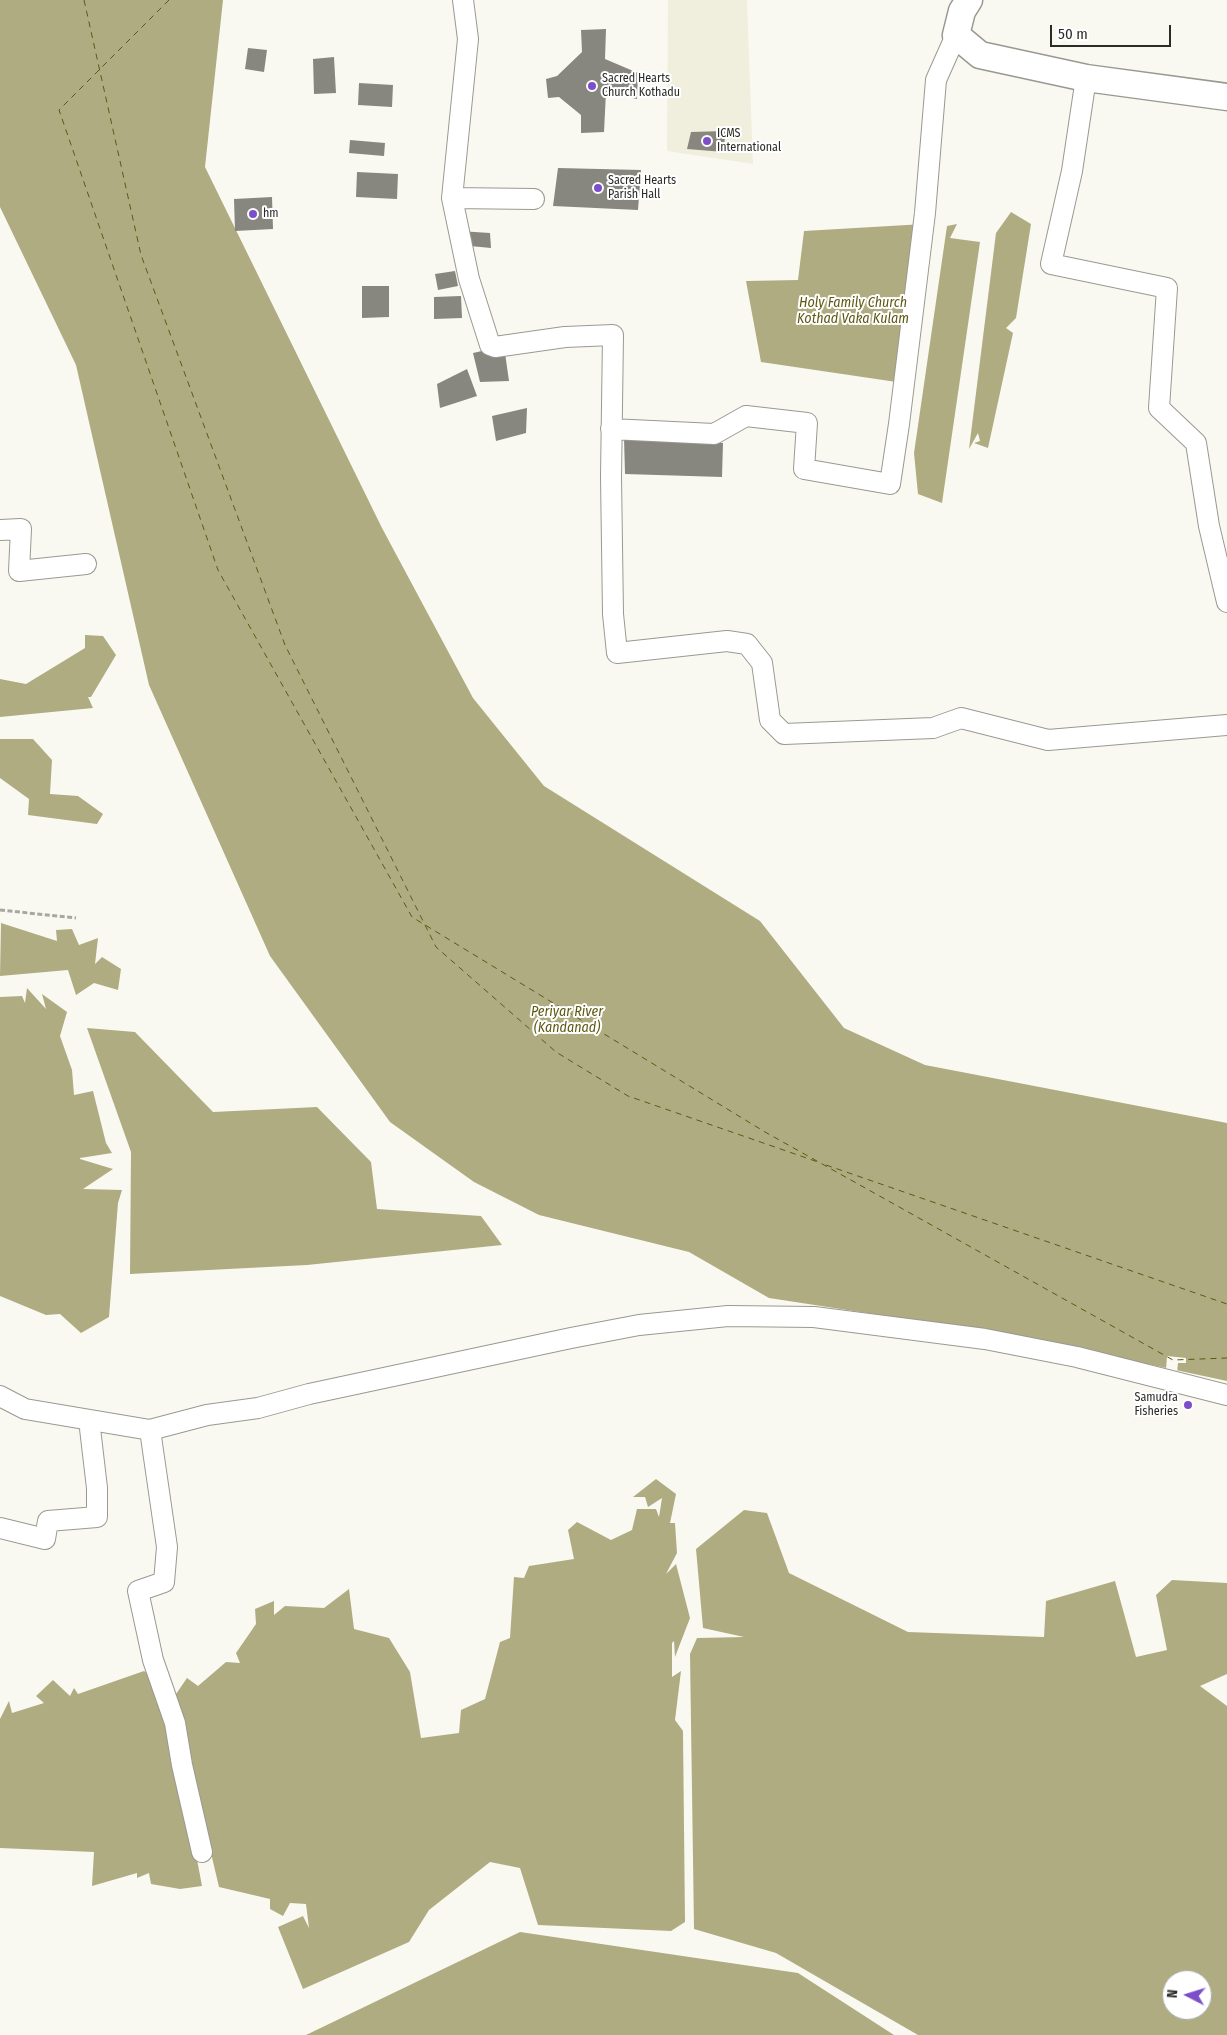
<!DOCTYPE html>
<html>
<head>
<meta charset="utf-8">
<style>
	body { margin:0 }
	#map { position:relative; width:1227px; height:2035px; overflow:hidden; background:#faf9f1; font-family:"Fira Sans Condensed",sans-serif }
	canvas { display:block }
	.north { position:absolute; left:1162px; top:1970px; width:50px; height:50px; box-sizing:border-box; background:#fff; border:1px solid #aaaaa9; border-radius:50%; rotate:275deg; font-size:14px; font-weight:700; line-height:20px; text-align:center; color:#2b2b28 }
	.north::after { content:''; display:block; margin:auto; width:18px; height:22px; background:#7c4fc8; clip-path:polygon(50% 0,100% 100%,50% 72%,0 100%) }
	.scale { position:absolute; left:1050px; top:25px; width:121px; height:22px; box-sizing:border-box; border:2px solid #2b2b28; border-top:0; padding-left:6px; font-size:15px; line-height:18px; white-space:nowrap; color:#2b2b28; -webkit-text-stroke:4px #fff; paint-order:stroke }
</style>
</head>
<body>
<div id="map">
<canvas width="1227" height="2035"></canvas>
<div class="north">N</div>
<div class="scale">50 m</div>
</div>
<script>
const context = document.querySelector('canvas').getContext('2d');
context.lineJoin = 'round';
function fill(path, color) { context.fillStyle = color; context.fill(path, 'evenodd'); }
function stroke(path, color, width, dash) { context.strokeStyle = color; context.lineWidth = width; context.lineCap = dash ? 'butt' : 'round'; context.setLineDash(dash || []); context.stroke(path); }
function drawText(font, color, halo, rows, align = 'center') {
  context.font = font + ' "Fira Sans Condensed",sans-serif'; context.lineWidth = 4; context.setLineDash([]); context.textBaseline = 'middle'; context.strokeStyle = halo; context.fillStyle = color; for (const [text, x, y, turn = 0] of rows) {
    context.save(); context.translate(x, y); context.rotate((+turn || 0) * Math.PI / 180); context.textAlign = isNaN(turn) ? turn : align; if (halo) context.strokeText(text, 0, 0); context.fillText(text, 0, 0); context.restore();
  }
}
fill(new Path2D(`
	M668,0h79l6,164 -86,-13z`), '#f0efde');
fill(new Path2D(`
	M0,0h223l-18,167 177,361 91,170 71,88 216,135 84,107 81,37 302,58v258l-210,-45 -248,-38 -80,-46 -150,-37 -65,-33 -84,-60 -120,-166 -121,-271 -73,-320 -76,-158z
	M1011,212l20,12 -15,94 -10,10 7,5 -25,115 -14,-5 6,-2 -2,-8 -9,16 27,-216z
	M924,224l-14,160 -149,-22 -15,-81 52,-1 6,-49z
	M957,224l-7,14 30,4 -38,261 -24,-9 -4,-41 33,-227z
	M85,635l18,1 13,19 -25,42h-3l5,11 -93,9v-38l26,5 59,-36z
	M0,739h33l19,21 -2,34 28,2 25,18 -6,10 -69,-9 1,-16 -29,-21z
	M1,923l56,18 -1,-11 16,-1 7,16 19,-7 -3,26 7,-7 19,12 -3,21 -24,-7 -18,12 -8,-25 -68,6z
	M27,988l19,21 -4,-15 25,18 -7,24 12,34 2,25 19,-4 13,52 6,10 -32,5v1l33,10 -30,20 39,1 -4,13 -9,114 -28,16 -21,-19 -14,1 -46,-19v-299l22,-1 3,7z
	M87,1028l48,4 78,80 104,-5 54,55 6,47 104,7 21,29 -195,20 -177,9 1,-122z
	M656,1479l20,15 -6,29h5l2,30 -11,21 10,-10 14,54 -15,39 -1,-16 -2,2v34l9,-6 -6,49 8,11 2,191 -14,9 -133,-6 -18,-57 -30,-6 -61,48 -20,32 -106,47 -25,-62 25,-11 6,12 -3,-24 -16,-1 -7,13 -13,-7v-10l-51,-12 -45,-190 13,-19 11,8 28,-24 14,1 -4,-10 20,-29 -1,-15 19,-8v14l11,-9 39,2 25,-19 5,40 35,9 21,34 11,66 38,-5 2,-23 24,-11 15,-57 10,-4 4,-61 10,1 5,-12 45,-7 -6,-29 9,-8 34,18 21,-10 5,-21h19l3,8 3,-19 -14,9 -3,-10h-12z
	M744,1510l23,3 22,60 119,59 136,5 2,-36 69,-20 21,76 31,-7 -11,-55 16,-15 55,3v91l-27,12 27,20v329h-309l-142,-82 -82,-24 -4,-275 7,-16 47,-1 -41,-9 -7,-79zM1172,1980h30v30h-30z
	M144,1671l11,8 31,122 16,85 -22,3 -29,-5 -2,-11 -12,5v-5l-45,13 2,-34 -94,-4v-129l9,-18 3,12 32,-10 -8,-7 17,-16 17,16 4,-8 4,6z
	M520,1932l278,41 96,62h-588z`), '#afac82');
fill(new Path2D(`
	M1167,1356l19,2v5h-8l-1,10 -11,-3z`), '#faf9f1');
stroke(new Path2D(`
	M84,0l57,255 144,390 151,302 120,105 72,44 190,66
	M169,0l-110,110 159,460 194,347 353,215 408,228 54,-2
	M826,1165l401,139`), '#5f5813', 1, [6, 5]);
fill(new Path2D(`
	M606,29l-1,30 33,14 -1,26 -31,-7 -2,40 -23,1v-18l-22,-18 -11,1 -2,-19 11,-3 25,-24 -1,-22z
	M248,48l19,2 -3,22 -19,-3z
	M334,57l2,36 -22,1 -1,-35z
	M359,83l34,2 -1,22 -34,-2z
	M725,131l-1,21 -37,-3 4,-17z
	M350,140l35,3 -1,13 -35,-3z
	M558,168l83,2 -3,40 -85,-4z
	M357,172l41,2 -1,25 -41,-2z
	M272,197l1,32 -38,2 -1,-32z
	M459,231l31,2 1,15 -21,-2z
	M455,271l3,15 -20,4 -3,-16z
	M362,286h27v31l-27,1z
	M461,296l1,22 -28,1v-22z
	M504,346l5,35 -29,1 -7,-29z
	M467,369l10,27 -37,12 -3,-24z
	M527,408l-1,25 -30,8 -4,-25z
	M624,438l99,5 -1,34 -97,-3z`), '#87877f');
const minor = new Path2D(`
	M463,0l5,39 -16,159 17,81 21,66 5,2 70,-10 48,-2 -2,142 2,137 4,39 110,-12 20,3 15,19 8,57 14,14 149,-6 28,-10 87,22 179,-15
	M1086,78l-14,93 -21,93 116,24 -8,120 37,35 13,83 18,76
	M452,198l82,1
	M611,429l103,5 32,-18 61,7 -3,46 86,15 9,-60 26,-211 11,-133 20,-45
	M0,530l21,-1 -2,42 67,-7
	M0,1396l25,13 125,21 57,-15 51,-7 51,-14 262,-56 68,-13 89,-9 86,1 171,22 92,18 150,38
	M150,1430l17,117 -3,35 -26,9 15,69 22,63 7,42 20,87
	M0,1528l45,11 3,-18 49,-4v-29l-8,-68`);
const major = new Path2D(`
	M969,0l-7,11 -6,24 24,20 106,23 141,19`);
stroke(minor, '#9a9991', 22);
stroke(major, '#9a9991', 29);
stroke(new Path2D(`
	M0,910l76,8`), '#a7a7a1', 3, [5, 2.5]);
stroke(minor, '#fff', 20);
stroke(major, '#fff', 26);
for (const [x, y, r, color] of [
	[592,86,5,"#7c4fc8"],
	[707,141,5,"#7c4fc8"],
	[598,188,5,"#7c4fc8"],
	[253,214,5,"#7c4fc8"],
	[1188,1405,5,"#7c4fc8"]
]) { const dot = new Path2D(); dot.arc(x, y, r, 0, 2 * Math.PI); context.fillStyle = color; context.fill(dot); stroke(dot, '#fff', 2); }
drawText('12px', '#2b2b28', '#fff', [
	["Sacred Hearts",602,79],
	["Church Kothadu",602,93],
	["ICMS",717,134],
	["International",717,148],
	["Sacred Hearts",608,181],
	["Parish Hall",608,195],
	["hm",263,214],
	["Samudra",1178,1398,"right"],
	["Fisheries",1178,1412,"right"]
], 'left');
drawText('italic 14px', '#5f5813', '#fff', [
	["Holy Family Church",853,303],
	["Kothad Vaka Kulam",853,319],
	["Periyar River",567,1012],
	["(Kandanad)",567,1028]
]);
</script>
</body>
</html>
